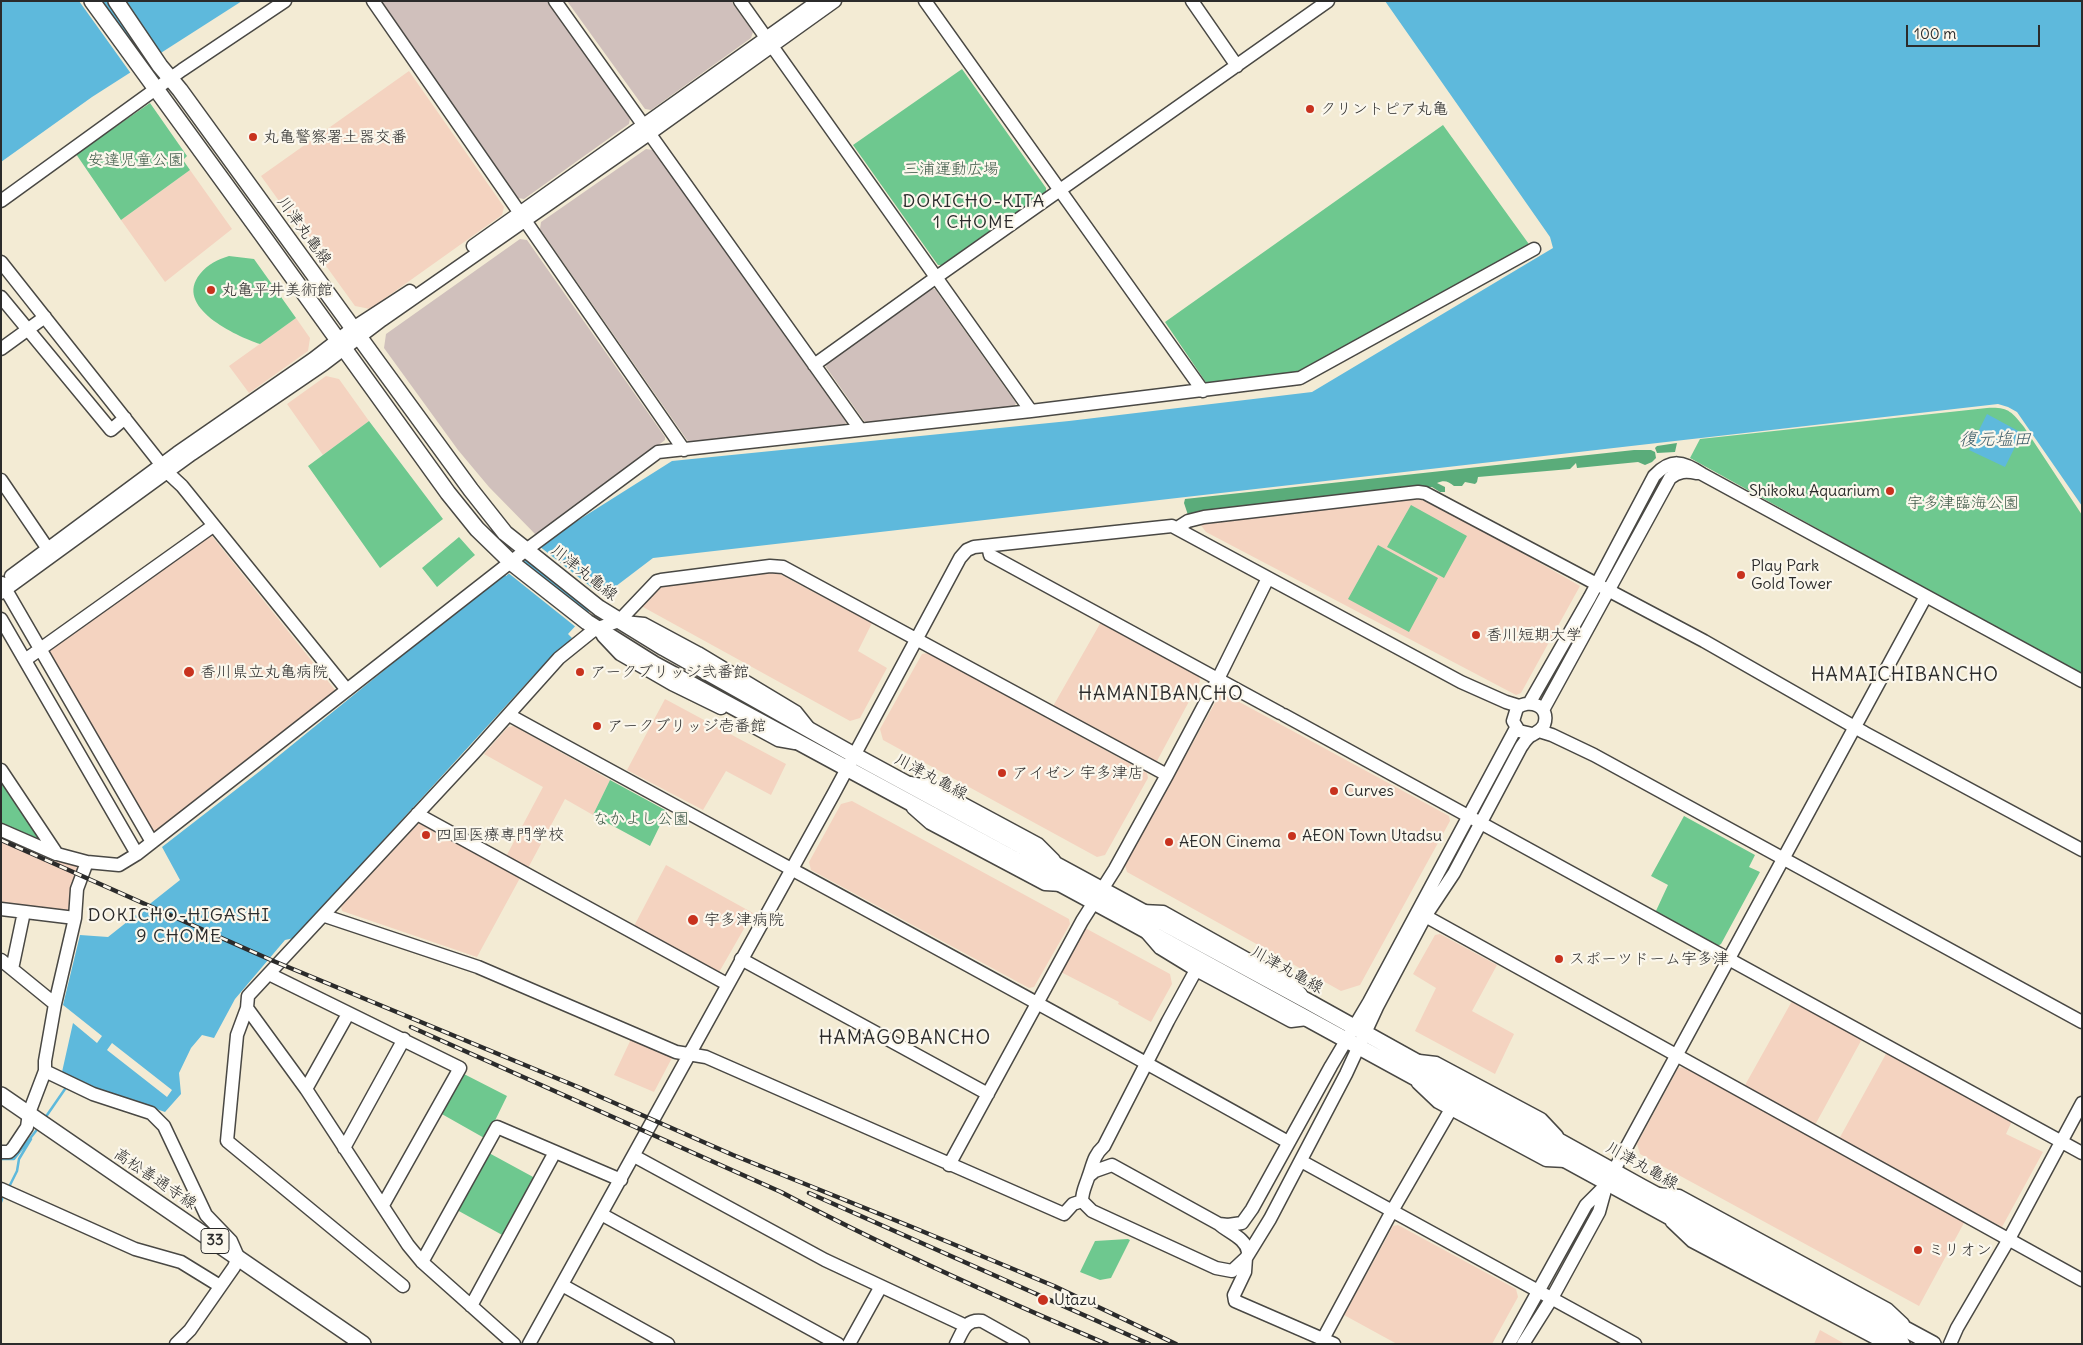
<!DOCTYPE html>
<html>
<head>
<meta charset="utf-8">
<style>
	body { margin:0 }
	#map { position:relative; width:2083px; height:1345px; overflow:hidden; background:#f3ebd4; font-family:Delius,sans-serif }
	canvas { display:block }
	.frame { position:absolute; inset:0; border:2px solid #2b2b2b; pointer-events:none }
	.scale { position:absolute; left:1906px; top:25px; width:134px; height:22px; box-sizing:border-box; border:2px solid #2b2b2b; border-top:0; padding-left:6px; font-size:15px; line-height:18px; white-space:nowrap; color:#2b2b2b; -webkit-text-stroke:4px #fbf7ec; paint-order:stroke }
</style>
</head>
<body>
<div id="map">
<canvas width="2083" height="1345"></canvas>
<div class="frame"></div>
<div class="scale">100 m</div>
</div>
<script>
const context = document.querySelector('canvas').getContext('2d');
context.lineJoin = 'round';
function fill(path, color) { context.fillStyle = color; context.fill(path, 'evenodd'); }
function stroke(path, color, width, dash) { context.strokeStyle = color; context.lineWidth = width; context.lineCap = dash ? 'butt' : 'round'; context.setLineDash(dash || []); context.stroke(path); }
function drawText(font, color, halo, rows, align = 'center') {
  context.font = font + ' Delius,"Klee One",sans-serif'; context.lineWidth = 4.5; context.setLineDash([]); context.textBaseline = 'middle'; context.strokeStyle = halo; context.fillStyle = color; for (const [text, x, y, turn = 0] of rows) {
    context.save(); context.translate(x, y); context.rotate((+turn || 0) * Math.PI / 180); context.textAlign = isNaN(turn) ? turn : align; if (halo) context.strokeText(text, 0, 0); context.fillText(text, 0, 0); context.restore();
  }
}
fill(new Path2D(`
	M409,71l95,136 -2,8 -132,94 -15,-3 -94,-130z
	M190,170l42,59 -67,53 -44,-62z
	M296,318l14,20 -2,13 -59,42 -20,-27z
	M326,376l13,3 30,42 -46,34 -36,-51z
	M1423,498l5,1 152,87 -59,107 -5,2 -310,-163 -6,-8 4,-2z
	M208,536h4l123,154v4l-180,139h-3l-104,-183z
	M776,572l96,51 -14,28 29,17 -27,50 -10,3 -207,-114 -1,-6 19,-17z
	M1101,622l98,54 1,5 -43,80 -5,1 -100,-54z
	M928,653l219,120 1,5 -43,77 -8,2 -214,-117 -3,-11 42,-75z
	M1221,692l228,124 1,5 -90,164 -19,6 -214,-119 -2,-7z
	M665,699l121,65 -15,31 -45,-24 -23,39 -76,-40z
	M514,726l96,54 -17,35 -28,-16 -38,71 -7,8 -43,79 -135,-46 -1,-5 79,-84 81,44 42,-79 -59,-33 24,-27z
	M852,801l217,118 1,5 -36,63 -5,1 -218,-118 -2,-8 32,-58z
	M1,835l80,33 -10,42 -5,3 -65,-9z
	M666,865l87,48 -35,61 -85,-46z
	M1087,929l83,45 2,10 -21,38 -33,-18 1,-2 -60,-31 23,-41z
	M1440,934l57,31 -25,46 42,23 -19,40 -80,-43 21,-43 -23,-14 22,-39z
	M1792,1001l70,38 -47,86 -71,-38z
	M632,1037l41,19 -19,36 -40,-17z
	M1887,1052l125,69 -6,13 37,18 -41,75 -163,-88z
	M1684,1067l281,154 -46,85 -279,-152 -3,-10 41,-76z
	M1398,1225l118,64 2,8 -26,47h-95l-53,-29 49,-89z
	M1820,1330l25,14h-31z`), '#f4d3c0');
fill(new Path2D(`
	M381,1h166l83,117 -1,6 -105,75 -6,-1z
	M567,1h164l22,31 -2,6 -100,72 -6,-1z
	M646,149l7,1 193,272 -2,4 -154,17 -3,-3 -147,-211 1,-7z
	M520,239l7,1 138,197v3l-127,97 -49,-50 -31,-37 -74,-102 2,-14z
	M931,289h4l81,114 -2,4 -145,16 -5,-2 -38,-54 1,-4z`), '#d0c0bc');
fill(new Path2D(`
	M962,69l84,119v4l-104,73h-4l-85,-120z
	M150,103l37,53 -4,4 7,10 -69,50 -45,-66z
	M1443,125l88,122 -232,127 -92,10 -42,-62z
	M229,256l25,3 42,59 -36,26c-24,-8 -87,-37 -60,-70 8,-10 17,-14 29,-18z
	M1987,408c21,-1 24,3 37,19l58,88v160l-392,-217 10,-19z
	M369,421l74,98 -63,49 -72,-102z
	M1411,505l56,31 -23,42 -57,-31z
	M459,537l16,18 -38,32 -15,-19z
	M1378,545l60,33 -29,54 -61,-33z
	M1,778l41,62 -4,1 -37,-16z
	M610,780l57,31 -17,35 -57,-31z
	M1684,816l71,39 -6,12 11,5 -39,72 -5,3 -61,-34 13,-28 -17,-9z
	M462,1073l45,23 -21,43 -46,-26z
	M489,1153l46,25 -31,58 -47,-26z
	M1128,1239l2,1 -19,38 -11,2 -20,-8 15,-31z`), '#6ec88f');
fill(new Path2D(`
	M1677,443l-2,9 -18,1 -2,-5 2,-2z
	M1634,450h17l4,2 1,6 -4,4 -7,3 -7,-3 -61,6 -1,-5 -6,6 -92,8 -1,5 -2,2 -10,-2 -3,4h-8c-6,-5 -10,-6 -17,-3l8,4v5h-5l-8,-5h-12l-232,28 -4,-12 1,-4z`), '#5aac7a');
fill(new Path2D(`
	M1,1h241l-150,96 -91,65z
	M1385,1h697v505l-65,-94 -9,-5 -10,-3 -1345,154 -50,38 -35,38 4,4 -38,37 -240,263 -9,2 -50,59 -21,39 -12,-3 -11,13 -12,25 2,21 -16,18 -92,-32 -11,-8 11,-49 24,20 5,-7 -39,-31 17,-70 28,2 72,-57 -18,-33 98,-76 244,-198 2,3 35,-29 -2,-2 133,-84 397,-40 243,-29 241,-144 -3,-11zM112,1043l60,47 -5,7 -60,-47z
	M1987,414l35,19 -17,34 -36,-17z`), '#5eb9dc');
fill(new Path2D(`
	M79,1h20l46,65 -13,9z
	M539,546l66,52 -11,11 -67,-53z
	M519,562l69,54 -11,12 -70,-56z`), '#f3ebd4');
stroke(new Path2D(`
	M45,1118l20,-29
	M1,1159h13l25,-32
	M9,1187l8,-16 2,-12 12,-20
	M1,1202l1,-3`), '#5eb9dc', 2.5);
const minor = new Path2D(`
	M373,1l311,449
	M555,1l305,428
	M740,1l291,410
	M925,1l278,390
	M1192,1l45,65
	M1,201l181,-131 103,-69
	M473,246l345,-245
	M1,262l167,211 14,13 165,204
	M1,297l110,133 14,-12
	M1,349l44,-32
	M814,365l124,-89 390,-275
	M1,480l51,75
	M1177,528l11,-7 16,-4 214,-25 7,1 279,148 161,92 217,117
	M988,546l2,9 290,158
	M11,576l166,-123 136,-94 40,-31 57,-37
	M2,583l150,259
	M1,593l191,-139 132,-90 58,-44 267,-186 186,-133
	M1,619l136,235 389,-304 132,-98 373,-41 269,-33 234,-129
	M624,622l20,2 54,29 98,59 12,15
	M603,636l17,18 52,30 49,24
	M25,660l188,-134
	M1530,702l60,-105 64,-121c17,-18 29,-15 48,-2l380,207
	M1543,710l127,-232c9,-7 16,-7 27,-5
	M509,715c260,143 521,282 779,427
	M1284,715l798,438
	M743,721l35,19 17,3
	M1539,731l13,4 42,20 488,267
	M1,770l56,84 30,8 -10,27 -2,29 -20,86 -10,57v10l-16,42 -2,14 -14,21 -4,4h-8
	M910,783l22,4 106,57 16,16
	M913,808l17,15 115,61 17,1
	M417,814l310,170
	M1,830l55,24
	M87,862l32,3 18,-11
	M1,909l74,9
	M1142,911l21,1 125,70 13,12
	M1418,912l664,368
	M325,916l153,51 198,85 30,5 358,157 9,-10 9,-3
	M1147,933l13,15 36,22 95,51 16,-2
	M741,959l247,135
	M1,960l54,44
	M12,969l12,-57
	M1196,970l-28,51 -64,125c-11,10 -11,19 -16,32 -3,9 -6,14 -6,23l10,10 124,57 16,3 14,-13 24,-39 76,-145 31,-67 49,-92 28,-42 67,-126c3,-4 6,-10 11,-12 5,-3 9,-4 12,-10 7,-19 -15,-27 -27,-17l-4,13 6,10 13,3
	M269,974l191,94 -77,137
	M247,1008l-10,27 -10,106 176,145
	M1419,1061l17,2 105,56 16,17
	M45,1071l48,23 58,19 13,13 42,89 25,26 7,16 -4,10 -44,63 -14,14
	M1418,1083l20,19 108,58 20,1
	M306,1089l42,-75
	M344,1148l60,-109
	M634,1156l191,104 141,66
	M1301,1161l334,183
	M949,1165l133,-244 33,-52 52,-94 51,-96 50,-101
	M1089,1176l6,-5 17,-6 107,59 9,1 14,-2 10,-14 79,-143 38,-64 147,-274
	M1,1189l134,60 46,13 39,24
	M1658,1194l21,2 208,113 16,15
	M601,1214l237,130
	M1672,1222l20,19 191,101 9,2
	M1219,1224c10,9 27,14 29,28
	M1246,1258l-1,14 -11,23 1,6 99,43
	M422,1262l75,-135 124,53
	M562,1285l106,59
	M471,1306l84,-154
	M1323,1339l69,-128 59,-102
	M514,1344l-92,-82 -14,-17 -102,-156 -59,-81 1,-12 226,-243 85,-95 36,-29 24,-8 38,-40 4,-1 109,-14 13,1 384,208
	M529,1344l305,-551 126,-235 7,-8 7,-3 198,-21 289,156 45,20 13,4
	M849,1344l31,-56
	M956,1344c7,-13 9,-25 26,-23l41,23
	M1509,1344l77,-139 20,-20
	M1523,1344l29,-46 47,-86 8,-29 18,-33 301,-554
	M1950,1344l7,-16 52,-89 73,-136`);
const major = new Path2D(`
	M92,1l171,235 185,257 29,36 35,34 75,59 67,42 462,250 786,430
	M116,1l44,65 20,24 196,270 95,130 34,43 94,75 65,40 190,107 455,247 333,185 291,157
	M1,1095l362,249`);
stroke(minor, '#494844', 15);
stroke(major, '#494844', 18);
stroke(minor, '#fff', 12);
stroke(major, '#fff', 15);
const rail = new Path2D(`
	M1,840l270,120 307,127 155,68 179,72 142,59 122,58
	M411,1027l370,165c106,56 215,105 326,152
	M809,1193l340,151`);
stroke(rail, '#2b2b2b', 4.5);
stroke(rail, '#fbf7ec', 2.5, [8]);
for (const [x, y, r, color] of [
	[1310,109,5,"#c8321e"],
	[253,137,5,"#c8321e"],
	[211,290,5,"#c8321e"],
	[1890,491,5,"#c8321e"],
	[1741,575,5,"#c8321e"],
	[1476,635,5,"#c8321e"],
	[189,672,6,"#c8321e"],
	[580,672,5,"#c8321e"],
	[597,726,5,"#c8321e"],
	[1002,773,5,"#c8321e"],
	[1334,791,5,"#c8321e"],
	[426,835,5,"#c8321e"],
	[1292,836,5,"#c8321e"],
	[1169,842,5,"#c8321e"],
	[693,920,6,"#c8321e"],
	[1559,959,5,"#c8321e"],
	[1918,1250,5,"#c8321e"],
	[1043,1300,6,"#c8321e"]
]) { const dot = new Path2D(); dot.arc(x, y, r, 0, 2 * Math.PI); context.fillStyle = color; context.fill(dot); stroke(dot, '#fbf7ec', 2); }
for (const [x, y, w] of [
	[215,1241,28]
]) { const box = new Path2D(); box.roundRect(x - w / 2, y - 12.5, w, 25, 4); context.fillStyle = '#fbf7ec'; context.fill(box); stroke(box, '#2b2b2b', 1); }
drawText('bold 15px', '#2b2b2b', null, [
	["33",215,1241]
]);
drawText('16px', '#2b2b2b', '#fbf7ec', [
	["クリントピア丸亀",1320,109],
	["丸亀警察署土器交番",263,137],
	["丸亀平井美術館",221,290],
	["Shikoku Aquarium",1880,491,"right"],
	["Play Park",1751,566],
	["Gold Tower",1751,584],
	["香川短期大学",1486,635],
	["香川県立丸亀病院",200,672],
	["アークブリッジ弐番館",590,672],
	["アークブリッジ壱番館",607,726],
	["アイゼン 宇多津店",1012,773],
	["Curves",1344,791],
	["四国医療専門学校",436,835],
	["AEON Town Utadsu",1302,836],
	["AEON Cinema",1179,842],
	["宇多津病院",704,920],
	["スポーツドーム宇多津",1569,959],
	["ミリオン",1928,1250],
	["Utazu",1054,1300]
], 'left');
drawText('16px', '#3f5a49', '#fbf7ec', [
	["安達児童公園",136,160],
	["三浦運動広場",951,169],
	["宇多津臨海公園",1963,503],
	["なかよし公園",641,819]
]);
drawText('16px', '#2b2b2b', '#fbf7ec', [
	["川津丸亀線",304,231,54],
	["川津丸亀線",584,573,38],
	["川津丸亀線",931,777,28],
	["川津丸亀線",1287,970,29],
	["川津丸亀線",1642,1166,29],
	["高松善通寺線",155,1179,34]
]);
context.letterSpacing = '1px';
drawText('18px', '#2b2b2b', '#fbf7ec', [
	["DOKICHO-KITA",974,202],
	["1 CHOME",974,223],
	["DOKICHO-HIGASHI",179,916],
	["9 CHOME",179,937]
]);
context.letterSpacing = '0px';
drawText('italic 18px', '#3d5d69', '#fbf7ec', [
	["復元塩田",1995,440]
]);
context.letterSpacing = '1px';
drawText('19px', '#2b2b2b', '#fbf7ec', [
	["HAMAICHIBANCHO",1905,676],
	["HAMANIBANCHO",1161,695],
	["HAMAGOBANCHO",905,1039]
]);
context.letterSpacing = '0px';
</script>
</body>
</html>
